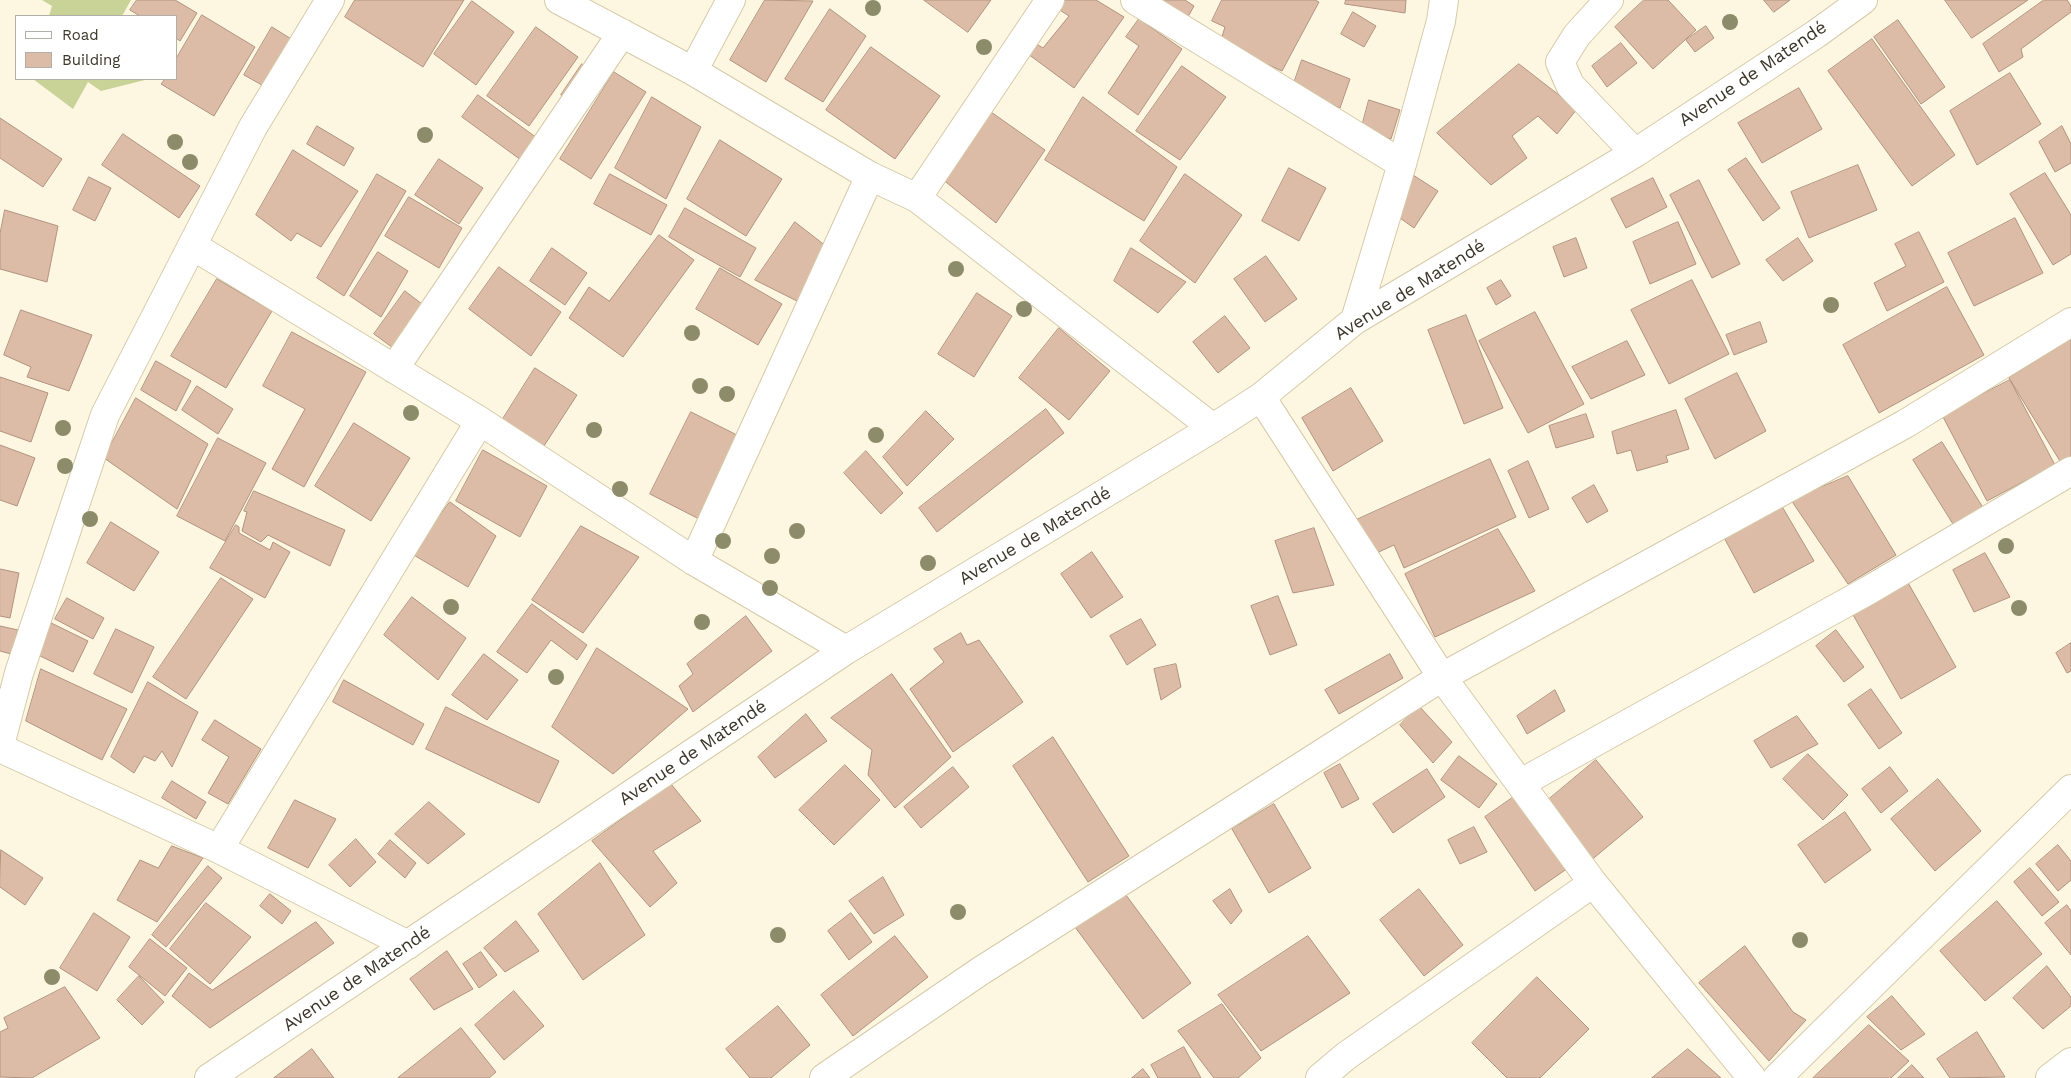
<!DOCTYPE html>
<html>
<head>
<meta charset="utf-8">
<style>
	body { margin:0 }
	#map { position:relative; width:2071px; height:1078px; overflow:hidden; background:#fdf6e1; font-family:"Work Sans",sans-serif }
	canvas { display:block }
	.legend { position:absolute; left:15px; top:15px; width:162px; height:65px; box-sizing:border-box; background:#fff; border:1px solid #b1afa9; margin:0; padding:6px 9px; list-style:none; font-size:15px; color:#3b3629 }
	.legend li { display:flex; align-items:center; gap:10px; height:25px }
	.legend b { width:25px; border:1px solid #b1afa9 }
</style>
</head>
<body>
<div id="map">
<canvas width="2071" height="1078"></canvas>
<ul class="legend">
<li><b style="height:6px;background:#fff"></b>Road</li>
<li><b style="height:14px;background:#dcbca7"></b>Building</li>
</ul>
</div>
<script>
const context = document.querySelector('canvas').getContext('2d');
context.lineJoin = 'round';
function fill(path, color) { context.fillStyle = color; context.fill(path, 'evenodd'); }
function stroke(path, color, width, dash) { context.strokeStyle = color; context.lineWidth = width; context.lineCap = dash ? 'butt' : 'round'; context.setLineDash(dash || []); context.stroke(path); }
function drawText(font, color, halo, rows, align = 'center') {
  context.font = font + ' "Work Sans",sans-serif'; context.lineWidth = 4.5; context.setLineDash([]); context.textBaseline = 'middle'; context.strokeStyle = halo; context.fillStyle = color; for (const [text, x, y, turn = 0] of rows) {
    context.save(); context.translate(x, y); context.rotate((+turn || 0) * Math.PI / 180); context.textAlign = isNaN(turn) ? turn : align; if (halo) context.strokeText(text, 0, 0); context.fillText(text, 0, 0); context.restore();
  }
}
fill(new Path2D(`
	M42,0h89l-9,16h-73l3,-10z
	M33,79h116l-48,12 -13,-9 -15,27z`), '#c9d398');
const building = new Path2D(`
	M137,0h38l22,13 -17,28 -4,-3v-22h-36l-10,-6z
	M355,0h109l-41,67 -78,-50z
	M765,0l48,1 -47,81 -36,-22z
	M924,0h67l-23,32z
	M1056,0h40l28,17 -50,71 -50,-37 6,-11 13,8 26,-32 -17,-11z
	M1144,0h41l9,6 -10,18z
	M1222,0h93l4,2 -37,69 -62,-28 5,-16 -13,-6z
	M1346,0h60l-1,13 -60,-9z
	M1644,0h24l28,30 -43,39 -38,-42z
	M1764,0h26l-16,12z
	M1945,0h83l-56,38z
	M2044,0h23l4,6v6l-50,37 2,8 -24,15 -16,-28z
	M472,1l42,31 -38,53 -42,-31z
	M830,9l36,27 -43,66 -38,-23z
	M1353,12l23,14 -12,21 -23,-13z
	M202,15l53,32 -41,69 -53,-32 4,-5h11v-20z
	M1139,19l43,30 -44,66 -30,-22 31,-47 -13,-9z
	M1898,20l47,67 -24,17 -47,-67z
	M1706,26l8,12 -19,14 -9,-12z
	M272,27l24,15 -27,47 -25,-14z
	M536,27l42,30 -49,69 -42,-30z
	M1872,39l83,116 -43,31 -84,-115z
	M1621,43l16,20 -30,24 -15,-21z
	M871,47l69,49 -45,63 -69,-49z
	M1302,60l48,19 -10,29 -47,-22z
	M582,64l9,7 -21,30 -9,-6z
	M1519,64l58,45 -20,25 -19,-18 -26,20 15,22 -36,27 -54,-52z
	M1182,66l44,31 -46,63 -44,-29z
	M614,72l32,20 -55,87 -31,-20z
	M2010,73l31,51 -64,41 -27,-54z
	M1799,88l23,41 -60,34 -24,-40z
	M478,95l59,43 -16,22 -59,-43z
	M652,97l49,30 -35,72 -51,-31z
	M1083,97l94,70 -33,54 -99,-61z
	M1369,100l31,10 -9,29 -30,-9z
	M991,112l54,38 -49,73 -55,-45z
	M0,118l62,41 -19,28 -43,-29z
	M317,126l37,22 -10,18 -37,-22z
	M2062,126l9,18v19l-16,9 -16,-30z
	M123,134l77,52 -21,32 -77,-53z
	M720,140l62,39 -36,57 -59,-37z
	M293,150l65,41 -37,56 -24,-14 -6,8 -35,-26z
	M1746,158l34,50 -17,13 -35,-51z
	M439,159l44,29 -24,36 -44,-29z
	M1858,165l19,45 -68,28 -18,-46z
	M1289,168l37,20 -27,53 -37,-20z
	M2045,173l26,42v39l-18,11 -43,-71z
	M377,174l29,17 -62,105 -27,-18z
	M610,174l57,31 -16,30 -57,-31z
	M1185,174l57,41 -47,68 -55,-42z
	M1413,175l25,16 -24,37 -24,-17z
	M89,177l22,11 -16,33 -22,-11z
	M1653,178l14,29 -41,21 -15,-29z
	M1699,180l41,84 -28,14 -42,-83z
	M409,197l53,31 -23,40 -54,-32z
	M685,208l71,40 -16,29 -71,-40z
	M5,210l53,16 -11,56 -47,-13v-35z
	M2015,218l28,55 -69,33 -26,-53z
	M795,222l36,28 -30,53 -46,-23z
	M1678,222l18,42 -46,20 -17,-42z
	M1919,232l25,50 -57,29 -13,-28 32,-17 -11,-22z
	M659,235l35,25 -71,97 -54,-39 20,-31 20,14z
	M1576,238l11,30 -23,9 -11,-30z
	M1798,238l15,23 -30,20 -17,-21z
	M552,248l35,25 -22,32 -35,-24z
	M1131,248l55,34 -28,31 -44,-32z
	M378,252l30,19 -27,46 -31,-21z
	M1266,256l31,43 -32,23 -31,-43z
	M499,267l62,45 -30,44 -62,-47z
	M720,268l62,36 -24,41 -62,-36z
	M217,279l55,32 -46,77 -55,-32z
	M1501,280l10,16 -15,9 -9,-17z
	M1692,280l37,74 -60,30 -38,-74z
	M1947,287l37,68 -105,58 -36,-68z
	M405,291l26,20 -31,42 -26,-19z
	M977,293l35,23 -38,61 -36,-23z
	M21,310l71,25 -23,56 -42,-14 4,-10 -27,-12z
	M1535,312l49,92 -56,29 -49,-92z
	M1466,315l37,93 -39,16 -36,-94z
	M1225,316l25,32 -32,25 -25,-31z
	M1760,322l7,20 -33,13 -8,-20z
	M1059,328l51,43 -41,49 -50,-42z
	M292,332l74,40 -62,115 -32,-18 33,-60 -42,-23z
	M2071,339v122l-8,5 -54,-88z
	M1627,341l18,34 -54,24 -19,-32z
	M156,361l35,20 -15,30 -35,-21z
	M535,368l42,27 -35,54 -41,-27z
	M1737,373l29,58 -51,28 -30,-60z
	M0,377l48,16 -17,49 -31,-11z
	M2010,380l45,85 -68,36 -45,-86z
	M197,386l36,23 -15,25 -36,-24z
	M1351,388l32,53 -50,30 -31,-53z
	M136,398l72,46 -31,65 -73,-51z
	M1046,409l18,24 -127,99 -18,-24z
	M1676,410l13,39 -23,7 2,6 -31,9 -6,-21 -14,4 -5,-22z
	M926,411l28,28 -47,47 -24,-29z
	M691,412l52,26 -40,83 -53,-27z
	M1586,414l8,23 -38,11 -7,-22z
	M354,423l56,35 -39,63 -56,-35z
	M218,438l48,25 -41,78 -48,-25z
	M1942,442l45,72 -29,18 -45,-72z
	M0,445l35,13 -18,48 -17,-6z
	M483,450l64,36 -27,51 -64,-36z
	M866,451l37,42 -22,21 -37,-41z
	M1490,459l26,58 -112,51 -10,-23 -24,11 -16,-35z
	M1528,461l21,48 -20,9 -21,-47z
	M1848,476l48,79 -48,29 -57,-84z
	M1594,485l14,26 -21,12 -15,-25z
	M254,491l91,39 -15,36 -62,-31 -7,7 -19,-11 5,-19 -3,-1z
	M450,502l46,34 -28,51 -56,-33z
	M1780,503l34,58 -60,32 -32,-59z
	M111,522l48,30 -25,39 -47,-28z
	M236,525l3,2v6l31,17 3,-8 17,10 -25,46 -55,-30z
	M581,526l58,31 -56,76 -51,-33z
	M1314,528l20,57 -41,8 -18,-52z
	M1498,529l37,62 -100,46 -30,-63z
	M1092,552l31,45 -32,21 -30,-44z
	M1985,553l25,44 -36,15 -21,-42z
	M0,569l19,4 -9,45 -10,-2z
	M221,578l32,21 -67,100 -33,-22z
	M1907,581l49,86 -55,32 -49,-86z
	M1278,596l19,49 -27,10 -19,-49z
	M412,597l54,41 -28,42 -54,-45z
	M67,598l37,20 -11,21 -38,-20z
	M532,604l55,41 -10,15 -26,-20 -24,33 -30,-21z
	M746,616l26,35 -79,61 -14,-26 14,-12 -6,-10z
	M1141,619l15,26 -29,20 -17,-29z
	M45,620l43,21 -15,31 -43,-21z
	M0,626l18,4 -7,24 -11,-3z
	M116,629l38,18 -22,46 -38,-19z
	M1836,630l28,37 -20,15 -28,-36z
	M961,633l6,12 12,-5 44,62 -70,50 -43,-63 34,-27 -10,-13z
	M2071,643v28l-4,2 -11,-20z
	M597,648l91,61 -75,65 -61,-47z
	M484,654l34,26 -31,40 -35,-25z
	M1390,654l13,24 -64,36 -14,-24z
	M1176,664l5,23 -20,13 -7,-31z
	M41,669l86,40 -25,51 -76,-39z
	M892,674l59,83 -56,51 -27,-33 4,-25 -41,-32z
	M344,680l80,44 -11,21 -80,-43z
	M148,682l50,30 -26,55 -10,-16 -7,10 -11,-5 -10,17 -23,-16z
	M1871,689l31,44 -23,16 -31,-44z
	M1555,690l10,21 -38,23 -10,-18z
	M1419,706l33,36 -19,21 -33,-38z
	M446,707l113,54 -20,42 -113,-54z
	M806,714l21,27 -52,37 -17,-21z
	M1797,716l21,28 -47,24 -17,-27z
	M215,720l46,29 -33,55 -20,-11 21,-36 -27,-17z
	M1053,737l76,119 -41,26 -75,-116z
	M1808,754l40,41 -25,25 -40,-41z
	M1459,756l38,28 -18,24 -38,-28z
	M1596,760l47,57 -54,45 -47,-57z
	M1340,764l19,35 -17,9 -18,-35z
	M845,765l35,35 -46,45 -35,-35z
	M953,767l16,20 -48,41 -17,-21z
	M1890,767l18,24 -27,22 -19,-24z
	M1427,769l18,28 -52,36 -20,-29z
	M1938,779l43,52 -46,40 -44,-52z
	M172,781l34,21 -10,17 -34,-21z
	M671,784l30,37 -48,30 24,32 -27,24 -58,-66z
	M1518,794l50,74 -33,23 -50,-74z
	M295,800l41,19 -28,49 -40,-20z
	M429,802l36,32 -37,30 -33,-30z
	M1274,804l37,64 -42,25 -37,-64z
	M1845,812l26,38 -46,33 -27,-38z
	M1474,827l13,25 -27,12 -12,-24z
	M356,839l20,23 -26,25 -21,-22z
	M390,840l26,23 -11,15 -27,-24z
	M2058,845l13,16v19l-13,11 -22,-27z
	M172,846l31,12 -46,64 -40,-22 23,-40 18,8z
	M1,850l42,28 -18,27 -25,-18z
	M600,863l45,72 -62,45 -45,-66z
	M208,866l14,12 -56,69 -14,-12z
	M2030,868l29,34 -17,14 -28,-34z
	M883,877l21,38 -30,19 -25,-33z
	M1230,889l12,22 -11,13 -18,-23z
	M1419,889l44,56 -39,31 -44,-56z
	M1123,891l68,92 -48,36 -68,-92z
	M270,894l21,17 -9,13 -22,-18z
	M1997,901l45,53 -57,47 -45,-50z
	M206,903l45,34 -41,47 -40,-35z
	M2067,905l4,6v44l-26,-32z
	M94,913l36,24 -33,54 -37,-23z
	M851,913l21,29 -23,18 -21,-29z
	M516,921l23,30 -34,21 -21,-24z
	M316,922l18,21 -124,85 -38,-32 17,-23 23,17z
	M895,936l33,41 -75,59 -32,-41z
	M1308,936l42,57 -89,58 -43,-56z
	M150,939l37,29 -22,28 -36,-29z
	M1745,946l48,66 13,8 -37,41 -70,-78z
	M447,951l26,38 -39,21 -24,-31z
	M481,952l16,23 -18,13 -16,-24z
	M2047,966l24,31v9l-28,23 -30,-31z
	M139,976l25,26 -22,23 -25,-25z
	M1537,977l52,52 -49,49h-33l-35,-35z
	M65,987l35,51 -68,40 -32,-1v-45l8,-4 -4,-10z
	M514,991l30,35 -40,34 -29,-35z
	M1892,996l33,38 -24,16 -34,-33z
	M1222,1004l39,54 -23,20h-24l-36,-47z
	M778,1006l32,39 -39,33h-21l-24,-29z
	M1869,1025l40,36 -18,17h-78z
	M461,1028l35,44 -7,6h-91z
	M1977,1032l28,45 -55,1 -13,-19z
	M1184,1047l17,31h-43l-7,-13z
	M312,1049l22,29h-60z
	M1688,1049l33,29h-69z
	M1912,1065l12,13h-26z
	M1143,1069l7,9h-18z`);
fill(building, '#dcbca7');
stroke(building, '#b2937f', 1);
const minor = new Path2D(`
	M559,0l134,71 177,105 47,22 296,230
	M1135,0l267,164
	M1609,0l-32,35 -17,27 10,23 65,68
	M693,71l38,-71
	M917,198l133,-198
	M193,246l287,175 214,140 152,89
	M1355,320l47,-156 39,-143 3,-21
	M394,369l228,-336
	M1261,397l181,280 151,206 159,195
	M694,561l176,-385
	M0,745l19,-72 86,-258 148,-288 77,-127
	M0,748l219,101 189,96
	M1521,783l348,-193 202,-119
	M219,849l261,-428
	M209,1078l637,-428 367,-222 48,-31 94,-77 280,-167 181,-119 47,-34
	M824,1078l155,-106 463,-295 463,-253 166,-102
	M1320,1078l26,-22 247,-173
	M1777,1078l294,-289
	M2050,1078l21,-16`);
stroke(minor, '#d6caa9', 30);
stroke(minor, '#fff', 28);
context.fillStyle = '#8c8c6a';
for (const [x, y] of [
	[873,8],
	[1730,22],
	[984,47],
	[425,135],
	[175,142],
	[190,162],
	[956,269],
	[1831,305],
	[1024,309],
	[692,333],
	[700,386],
	[727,394],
	[411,413],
	[63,428],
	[594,430],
	[876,435],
	[65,466],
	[620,489],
	[90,519],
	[797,531],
	[723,541],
	[2006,546],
	[772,556],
	[928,563],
	[770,588],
	[451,607],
	[2019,608],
	[702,622],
	[556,677],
	[958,912],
	[778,935],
	[1800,940],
	[52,977]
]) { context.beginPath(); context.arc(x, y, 8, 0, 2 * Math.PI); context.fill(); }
drawText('18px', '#3b3629', '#fff', [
	["Avenue de Matendé",1753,74,-34],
	["Avenue de Matendé",1410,290,-32],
	["Avenue de Matendé",1035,536,-31],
	["Avenue de Matendé",693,753,-34],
	["Avenue de Matendé",357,979,-34]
]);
</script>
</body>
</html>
